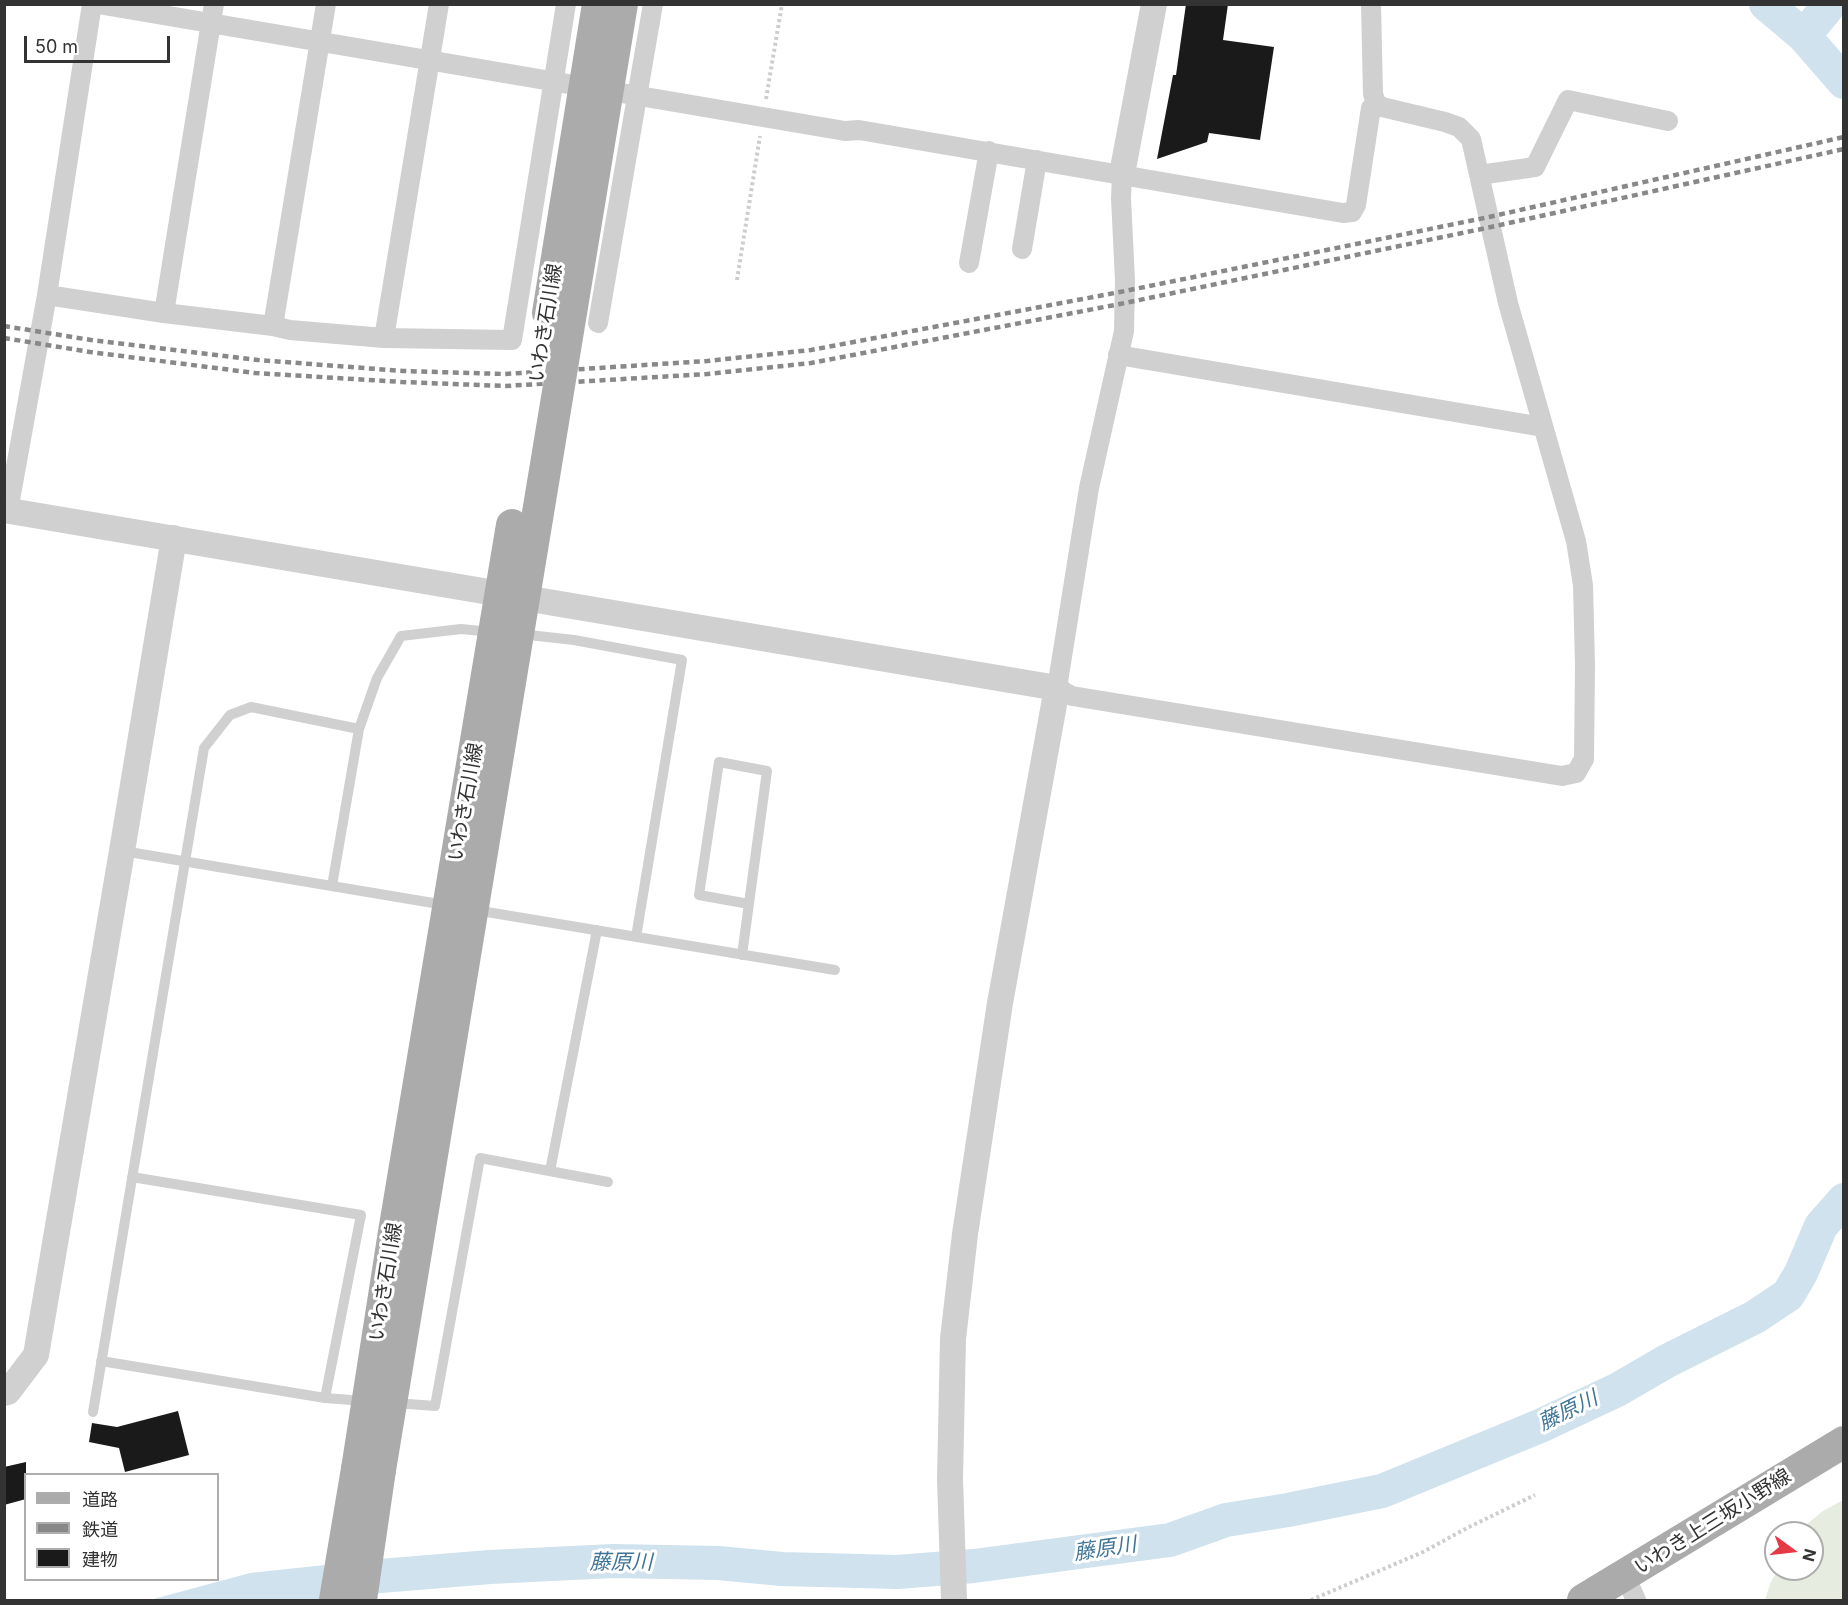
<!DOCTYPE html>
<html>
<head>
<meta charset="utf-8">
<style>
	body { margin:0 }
	#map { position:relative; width:1848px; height:1605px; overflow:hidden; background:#fff; font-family:Inter,"Noto Sans JP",sans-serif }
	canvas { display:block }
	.frame { position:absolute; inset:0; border:6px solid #333; pointer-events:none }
	.legend { position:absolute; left:24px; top:1473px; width:195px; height:108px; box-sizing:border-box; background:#fff; border:2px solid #adadad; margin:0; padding:8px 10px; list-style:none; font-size:18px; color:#333 }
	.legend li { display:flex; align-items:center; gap:12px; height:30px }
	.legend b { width:30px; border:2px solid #adadad }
	.north { position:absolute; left:1764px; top:1521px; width:60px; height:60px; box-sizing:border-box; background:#fff; border:2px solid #adadad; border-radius:50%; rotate:105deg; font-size:16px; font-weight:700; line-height:24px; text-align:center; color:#333 }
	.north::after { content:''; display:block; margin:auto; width:21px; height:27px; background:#e63946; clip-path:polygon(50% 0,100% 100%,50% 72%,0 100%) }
	.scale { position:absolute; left:24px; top:36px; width:146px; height:27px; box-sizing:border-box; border:3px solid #333; border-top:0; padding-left:8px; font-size:18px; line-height:21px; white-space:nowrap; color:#333; -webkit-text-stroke:4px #fff; paint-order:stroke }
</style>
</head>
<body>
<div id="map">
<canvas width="1848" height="1605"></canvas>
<div class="frame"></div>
<ul class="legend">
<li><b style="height:8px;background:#ababab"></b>道路</li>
<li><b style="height:8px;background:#888"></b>鉄道</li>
<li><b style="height:16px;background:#1a1a1a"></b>建物</li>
</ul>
<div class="north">N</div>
<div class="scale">50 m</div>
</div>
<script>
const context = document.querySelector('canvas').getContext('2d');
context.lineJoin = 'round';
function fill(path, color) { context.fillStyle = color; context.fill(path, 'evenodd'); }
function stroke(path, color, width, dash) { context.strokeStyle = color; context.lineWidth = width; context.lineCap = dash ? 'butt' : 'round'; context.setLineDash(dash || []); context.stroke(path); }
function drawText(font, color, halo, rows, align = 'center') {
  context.font = font + ' Inter,"Noto Sans JP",sans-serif'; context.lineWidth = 6; context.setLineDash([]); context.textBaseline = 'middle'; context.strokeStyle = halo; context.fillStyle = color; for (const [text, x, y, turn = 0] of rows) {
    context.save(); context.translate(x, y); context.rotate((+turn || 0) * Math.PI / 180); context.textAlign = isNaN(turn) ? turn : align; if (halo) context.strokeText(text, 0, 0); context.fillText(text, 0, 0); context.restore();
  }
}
fill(new Path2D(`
	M1843,1500v100h-78l5,-16 8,-15h34v-36h-16l27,-22z`), '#e6ecdf');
fill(new Path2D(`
	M325,1565l-8,35h-167l100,-27z`), '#cfe2ee');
stroke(new Path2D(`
	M1766,4l38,32 40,46
	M1804,36l26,-32
	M264,1600l104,-23 122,-10 123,-6 105,2 64,6 115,3 77,-6 196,-26 56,-20 62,-10 94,-19 158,-65 77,-36 50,-29 88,-44 33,-22 13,-22 20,-47 23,-26`), '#cfe2ee', 34);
fill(new Path2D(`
	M1186,4h42l-5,36 51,7 -14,93 -51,-7 -2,9 -50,17 16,-84h3z
	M178,1411l11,44 -64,17 -6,-24 -30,-6 3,-19 25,4z
	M26,1462v37l-22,6v-38z`), '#1a1a1a');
stroke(new Path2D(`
	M766,99l16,-95
	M737,280l23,-144
	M1311,1600l112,-48 44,-24 68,-33`), '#cdcdcd', 4, [3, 3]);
stroke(new Path2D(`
	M520,634l54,6 108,20 -46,277
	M123,851l322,54
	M332,886l27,-157 18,-51 24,-42 60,-7 31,3
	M475,910l360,60
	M742,955l25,-184 -48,-9 -20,133 50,9
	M550,1171l47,-241
	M132,1177l229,38 -36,183
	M101,1361l224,37 39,3
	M395,1403l40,3 45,-248 128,24
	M93,1412l111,-664 26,-33 21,-8 108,22`), '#d0d0d0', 10);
stroke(new Path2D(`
	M98,4l747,127 14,-1 484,83 9,-1 4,-7 15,-97 5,-5
	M1122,174l-1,24 4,83 -1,50 -35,157 -32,200 15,8 490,80 14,-3 8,-14 1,-94 -2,-80 -7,-44 -68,-238 -37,-164 -12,-12 -14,-5 -63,-15 -6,-4 -3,-9 -2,-90
	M1479,175l56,-8 33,-67 100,21
	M1022,249l15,-89
	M969,263l20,-112
	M47,295l117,18 109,13 17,4 94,8 128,2 54,-336
	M164,313l50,-309
	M598,323l55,-319
	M273,326l53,-322
	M384,338l55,-334
	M1118,355l425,72
	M8,511l39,-216 45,-291
	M1625,1576l11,24`), '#d0d0d0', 20);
stroke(new Path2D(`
	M1122,174l32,-170
	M4,510l1053,178 -57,315 -35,231 -12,105 -3,140 4,121
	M4,1393l4,-1 28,-37 86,-504 52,-313`), '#d0d0d0', 26);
stroke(new Path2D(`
	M335,1600l22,-131
	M361,1600l19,-130
	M1583,1600l261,-158`), '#ababab', 32);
stroke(new Path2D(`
	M4,326l87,14 167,20 145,11 102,3 202,-13 104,-11 309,-58 369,-75 355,-80
	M4,338l86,14 165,21 147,9 103,4 202,-12 104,-11 309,-59 371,-77 353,-78`), '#888', 4.5, [6, 4.5]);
stroke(new Path2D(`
	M548,313l50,-309
	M357,1469l37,-237 118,-707
	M380,1470l242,-1466`), '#ababab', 32);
drawText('20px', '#333', '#fff', [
	["いわき石川線",546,323,-81],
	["いわき石川線",466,802,-80],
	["いわき石川線",386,1282,-81],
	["いわき上三坂小野線",1713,1522,-32]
]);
drawText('italic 21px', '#3f7597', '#fff', [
	["藤原川",1568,1411,-26],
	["藤原川",1105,1549,-8],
	["藤原川",621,1563]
]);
</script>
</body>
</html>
